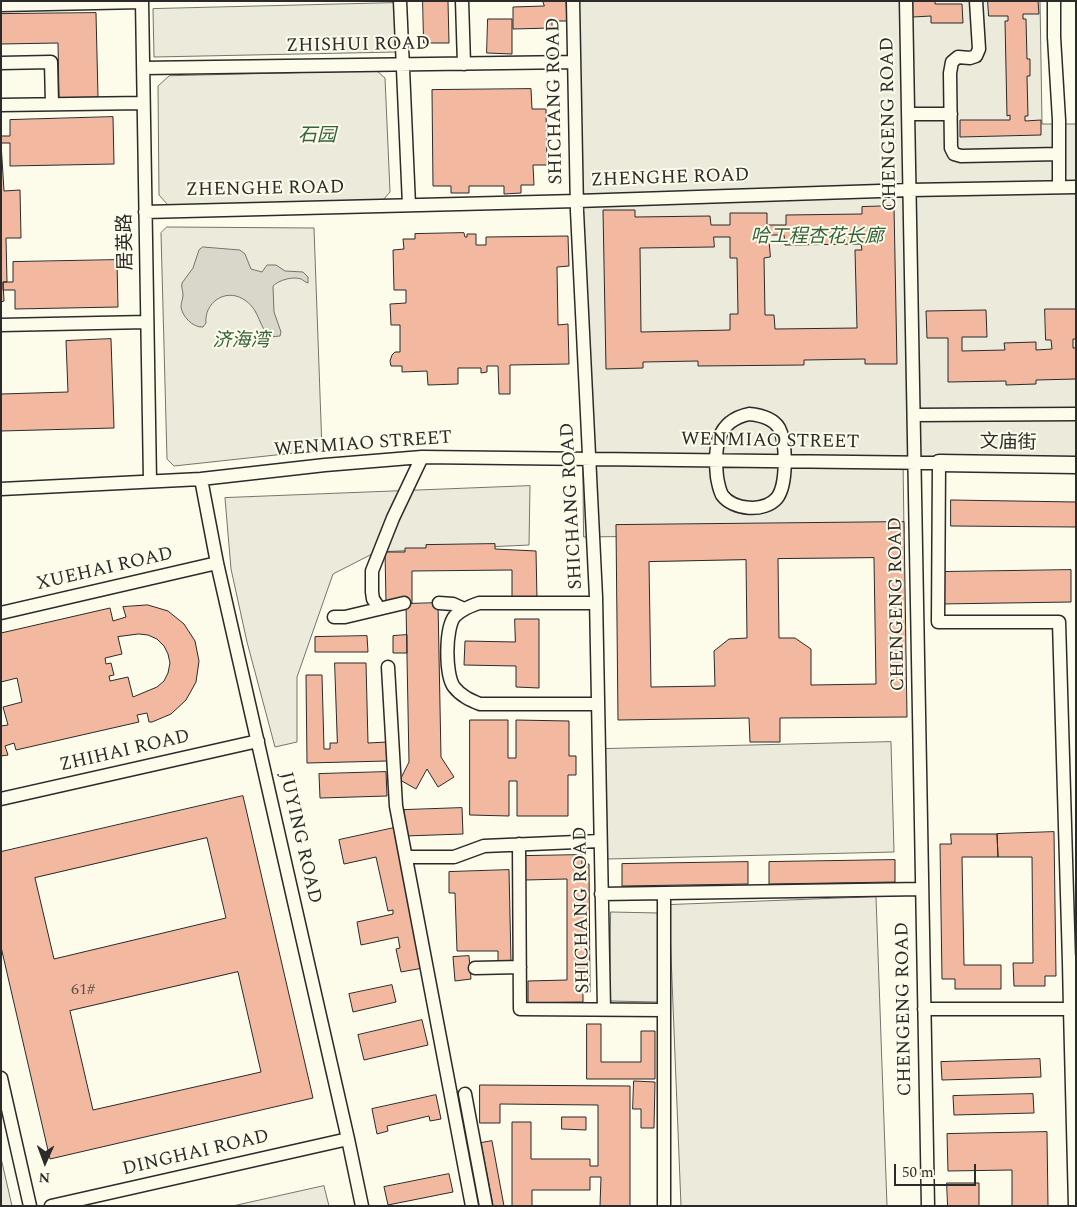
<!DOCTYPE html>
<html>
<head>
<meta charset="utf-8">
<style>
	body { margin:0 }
	#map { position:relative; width:1077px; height:1207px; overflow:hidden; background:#fdfbea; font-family:Spectral,serif }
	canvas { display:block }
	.frame { position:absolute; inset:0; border:2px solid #2b2b2b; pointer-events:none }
	.north { position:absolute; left:20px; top:1137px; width:50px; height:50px; -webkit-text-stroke:4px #fdfbea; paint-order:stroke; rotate:182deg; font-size:14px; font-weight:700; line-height:20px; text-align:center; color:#2b2b2b }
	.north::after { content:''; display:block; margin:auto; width:18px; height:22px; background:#2b2b2b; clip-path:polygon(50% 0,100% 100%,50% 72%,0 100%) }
	.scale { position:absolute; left:894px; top:1164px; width:82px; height:22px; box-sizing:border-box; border:2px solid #2b2b2b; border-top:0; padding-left:6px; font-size:15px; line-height:18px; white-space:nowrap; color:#2b2b2b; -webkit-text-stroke:4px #fdfbea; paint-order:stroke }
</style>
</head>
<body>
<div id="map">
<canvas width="1077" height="1207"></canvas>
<div class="frame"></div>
<div class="north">N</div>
<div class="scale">50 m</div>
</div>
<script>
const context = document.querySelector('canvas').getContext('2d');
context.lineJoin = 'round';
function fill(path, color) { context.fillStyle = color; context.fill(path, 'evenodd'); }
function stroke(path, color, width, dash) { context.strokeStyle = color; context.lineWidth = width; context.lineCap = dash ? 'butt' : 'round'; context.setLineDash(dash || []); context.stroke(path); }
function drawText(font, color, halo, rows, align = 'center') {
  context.font = font + ' Spectral,"Noto Sans SC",serif'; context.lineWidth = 4; context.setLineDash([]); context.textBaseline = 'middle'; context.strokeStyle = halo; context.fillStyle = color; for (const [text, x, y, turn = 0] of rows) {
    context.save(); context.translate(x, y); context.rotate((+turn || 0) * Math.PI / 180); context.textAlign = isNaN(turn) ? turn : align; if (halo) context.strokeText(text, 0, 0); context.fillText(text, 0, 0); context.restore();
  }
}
const green = new Path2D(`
	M578,1h462l2,123h34v333l-173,2 1,74 -320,4z
	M395,3l1,49 -242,5 -1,-48z
	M377,71l8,7 5,114 -7,8 -215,5 -9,-10 -1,-109 11,-10z
	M167,227l147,1 8,222 -148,16 -7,-7 -6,-226z
	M530,486l-1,59 -153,7 -43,22 -36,103v65l-22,5 -28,-105 -16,-73 -6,-71z
	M876,897l11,309h-206l-12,-301z
	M1,1158l11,48h-11z
	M324,1186l5,20h-96z`);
fill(green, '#ecebdb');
stroke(green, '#74746e', 1);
const parking = new Path2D(`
	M891,742l3,110 -287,7 -3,-110z
	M611,912l48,1 -1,89 -48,-1z`);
fill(parking, '#eceadb');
stroke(parking, '#74746e', 1);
const water = new Path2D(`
	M203,247l37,3 5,4 6,15 11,3 5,-7h9l9,6 18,1 5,5v6c-3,-1 -5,-3 -7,-4 -8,-3 -22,1 -28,7l1,26 7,20 -1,4 -10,1c-13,-13 -10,-28 -27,-38 -18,-11 -39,4 -37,24l-3,4c-10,1 -21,-11 -22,-20 0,-5 2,-8 2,-12 0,-4 -2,-8 -1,-12l11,-15 6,-18z`);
fill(water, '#d8d7c9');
stroke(water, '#74746e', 1);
const building = new Path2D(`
	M423,1h25l1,42h-25z
	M543,1h23l1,20h-15v7l-39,1v-22l31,-1z
	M913,1h22v3h27l1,19h-32v-7l-18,1z
	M988,1h50l1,13h-16v5h3l1,40h3v17h-3l1,40h-3v5l16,-1v15l-81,2v-17h50v-5l-3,1 -2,-95h3v-5h-19z
	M96,13l2,84 -39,1 -1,-55 -57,1v-30z
	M488,19h24v35l-25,-1z
	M531,89l1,20h14l1,56h-14l1,20h-13v8l-17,1v-8h-35v7h-18v-7h-18l-1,-96z
	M113,117l1,47 -104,2v-23h-9v-7h9v-16z
	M1,143l3,48 16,-1 1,48h-15l1,44h-4l1,19 -3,1z
	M894,206l3,158h-32v-5l-61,1v5l-106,1v-5l-55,1v6l-37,1 -3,-159h32v7l75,-1 1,9h19v-12h37v12h19v-10l76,-1v-7zM769,235h15l1,10 76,-1 1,6h-7l2,78 -82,1 -1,-14h-9l-1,-57 6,-1zM714,237h16v21h7l1,56h-8v16l-89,2 -1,-84 74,-1z
	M464,233l1,4h2v-3h9v11h10v-8l82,-1 1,30 -12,1 1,58 10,-1 1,40 -59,1v29h-11l-1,-28h-11v6l-6,1v-5h-23v16l-30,1 -1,-14 -25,1v-6h-11l-1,-5 2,-6 3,-3h5v-27h-9l-1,-21 16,-1v-13h-12l-1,-40 11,-1 -1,-10h12v-5z
	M117,260l1,47 -103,2v-19h-12v-8h10v-20z
	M1045,309h31v30h-3v9h3v31l-40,1v4l-30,1v-4l-58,1v-44h-21l-1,-27 60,-1 1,27h-25v14l43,-1 -1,-7 32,-1v8l16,-1 -1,-9h-5z
	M111,339l3,89 -113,3v-37l67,-2 -2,-51z
	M951,500l125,2v25l-125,-1z
	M904,522l3,195 -127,1v24h-30l-1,-24 -131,2 -2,-195zM874,558l2,126 -65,1v-36l-16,-11h-16l-1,-79zM746,560l1,78 -18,1 -15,12 1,35 -64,1 -2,-125z
	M495,544v5l41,2 1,48 -25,1v-30l-100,1v32l-26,-1 -1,-50h20v-4h21v-3z
	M1071,570v32l-131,2v-32z
	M438,603l3,154 13,20 -16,10 -11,-18 -11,20 -16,-9 9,-18 -3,-158z
	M148,605l20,6 16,13 11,17 4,20 -3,21 -10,18 -15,14 -19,8h-3l-2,-9 -10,2 2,7 -123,28 -2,-7 -9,3 3,9 -7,1v-30l7,-1 -5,-18 19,-5 -5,-24 -16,4v-49l109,-25 3,13 13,-4 -3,-10zM139,634l9,1 9,4 7,7 4,8 2,9 -2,10 -4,8 -7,6 -24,10 -5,-20 -18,4 -1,-5 5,-1 -3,-12 -5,1 -1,-6 17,-4 -4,-17z
	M515,619h24v69l-23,-1v-21l-52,-1 1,-24 50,1z
	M407,635v18h-14v-17z
	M367,636l1,16h-53v-15z
	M335,663h31l2,80 19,-1v19l-80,2 -1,-88h16l2,74h6v-6h7z
	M470,720h38v38h8v-38l53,1v35h7v19h-8v41h-51v-35h-8v35l-39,-1z
	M386,772l1,24 -67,2 -1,-24z
	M243,796l70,302 -263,61 -49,-212v-95zM207,838l19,80 -172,41 -19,-81zM238,972l23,100 -168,38 -23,-99z
	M462,808l1,26 -58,2 -1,-26z
	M394,828l29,140 -22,4 -5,-23 4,-1 -2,-11 -37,8 -4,-23 36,-8v-4l-5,1 -12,-54 -32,7 -5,-24z
	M1054,832l2,144h-11v10h-31l-1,-23h20l-1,-106h-34l-1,-23z
	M951,834h46l1,23h-36l2,108h37v24h-46v-10h-13l-2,-135h11z
	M582,855v9h7l1,128h-7v10l-55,1v-22l39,-1v-101l-42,1v-24z
	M895,860v22l-126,2v-22z
	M748,862v22l-126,2v-22z
	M509,870l2,92h-13v-11h-41l-2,-58h-6v-21z
	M469,956l2,23 -16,2 -2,-24z
	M392,985l4,17 -43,10 -4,-18z
	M422,1020l6,25 -64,15 -6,-25z
	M587,1024h14v38h40v-31h14v48h-68z
	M1040,1059l1,18 -99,3 -1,-18z
	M634,1081l21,1 -1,46h-13v-19h-8z
	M480,1085l150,1v120h-30l1,-29h-11v13h-58v16h-20v-84h19v37h59v7h8v-61l-98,-1v19h-20z
	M1033,1094l1,19 -80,2 -1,-19z
	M436,1095l5,24 -11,2 -1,-5 -42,10 1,5 -11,3 -5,-25z
	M562,1117h24v13l-24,-1z
	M1047,1132l1,74h-36v-36l-64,1 -1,-37z
	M492,1141l12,65h-11l-12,-63z
	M449,1174l4,18 -65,13 -4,-18z
	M947,1183h32v23h-31z`);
fill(building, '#f2b8a0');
stroke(building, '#2b2b2b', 1);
const minor = new Path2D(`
	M142,1l8,480
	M400,1l9,204
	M462,1l2,63
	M573,1l4,210 19,386 8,412
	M906,1l22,1205
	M976,1l3,48 -3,7 -6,2 -12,-1 -6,5 -2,11 1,75 3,6 7,2 98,-2
	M1054,1v36l5,83v67
	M1,5l141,-3
	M1,63l50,-1 1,42
	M143,68l431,-6
	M1,105l142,-2
	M908,114h43
	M145,212l432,-11 333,-11 166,-3
	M1,325l146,-3
	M749,414c10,1 24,4 30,14 8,15 8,57 -2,70 -13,15 -44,12 -55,-3 -3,-6 -4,-12 -5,-18 -3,-29 -1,-56 32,-63z
	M914,415l162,-1
	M201,479l16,84 131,576 14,67
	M1,489l200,-10 124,-14 97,-8 517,6 -1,159h121l10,340
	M439,603l14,1 11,5
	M596,603h-117c-9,3 -17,6 -24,13 -10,11 -10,59 -1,71 7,9 16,13 26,17h118
	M379,608l-6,-9 -1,-7v-21l21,-53 29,-61
	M1,613l216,-50
	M334,617h11l59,-14
	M388,667l8,139 76,400
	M1,799l257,-58
	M519,844l1,165 144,1v196
	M406,857h48l30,-11 116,-5
	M664,893v117
	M601,894l321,-5
	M475,968l45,-1
	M924,1009h146l-1,-47 7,-1
	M1070,1009l5,197
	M1,1078l29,128
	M465,1094l21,112
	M51,1206l297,-67`);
const major = new Path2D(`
	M939,463l137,2`);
stroke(minor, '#2b2b2b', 15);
stroke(major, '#2b2b2b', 19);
stroke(minor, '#fdfbea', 12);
stroke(major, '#fdfbea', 16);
drawText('16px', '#5d4e48', null, [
	["61#",83,991]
]);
drawText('19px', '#2b2b2b', '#fdfbea', [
	["ZHISHUI ROAD",358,46,-1],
	["SHICHANG ROAD",556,101,-91],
	["CHENGENG ROAD",890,124,-91],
	["ZHENGHE ROAD",670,179,-2],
	["ZHENGHE ROAD",265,190,-1],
	["居英路",127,242,-91],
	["WENMIAO STREET",770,442,1],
	["文庙街",1008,444,1],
	["WENMIAO STREET",363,445,-4],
	["SHICHANG ROAD",573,506,-93],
	["XUEHAI ROAD",105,570,-13],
	["CHENGENG ROAD",898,604,-91],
	["ZHIHAI ROAD",125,752,-13],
	["JUYING ROAD",299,838,77],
	["SHICHANG ROAD",583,910,-91],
	["CHENGENG ROAD",905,1009,-91],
	["DINGHAI ROAD",196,1154,-13]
]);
drawText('italic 19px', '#34623c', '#fdfbea', [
	["石园",317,137],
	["哈工程杏花长廊",817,238],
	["济海湾",241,342]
]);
</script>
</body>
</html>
